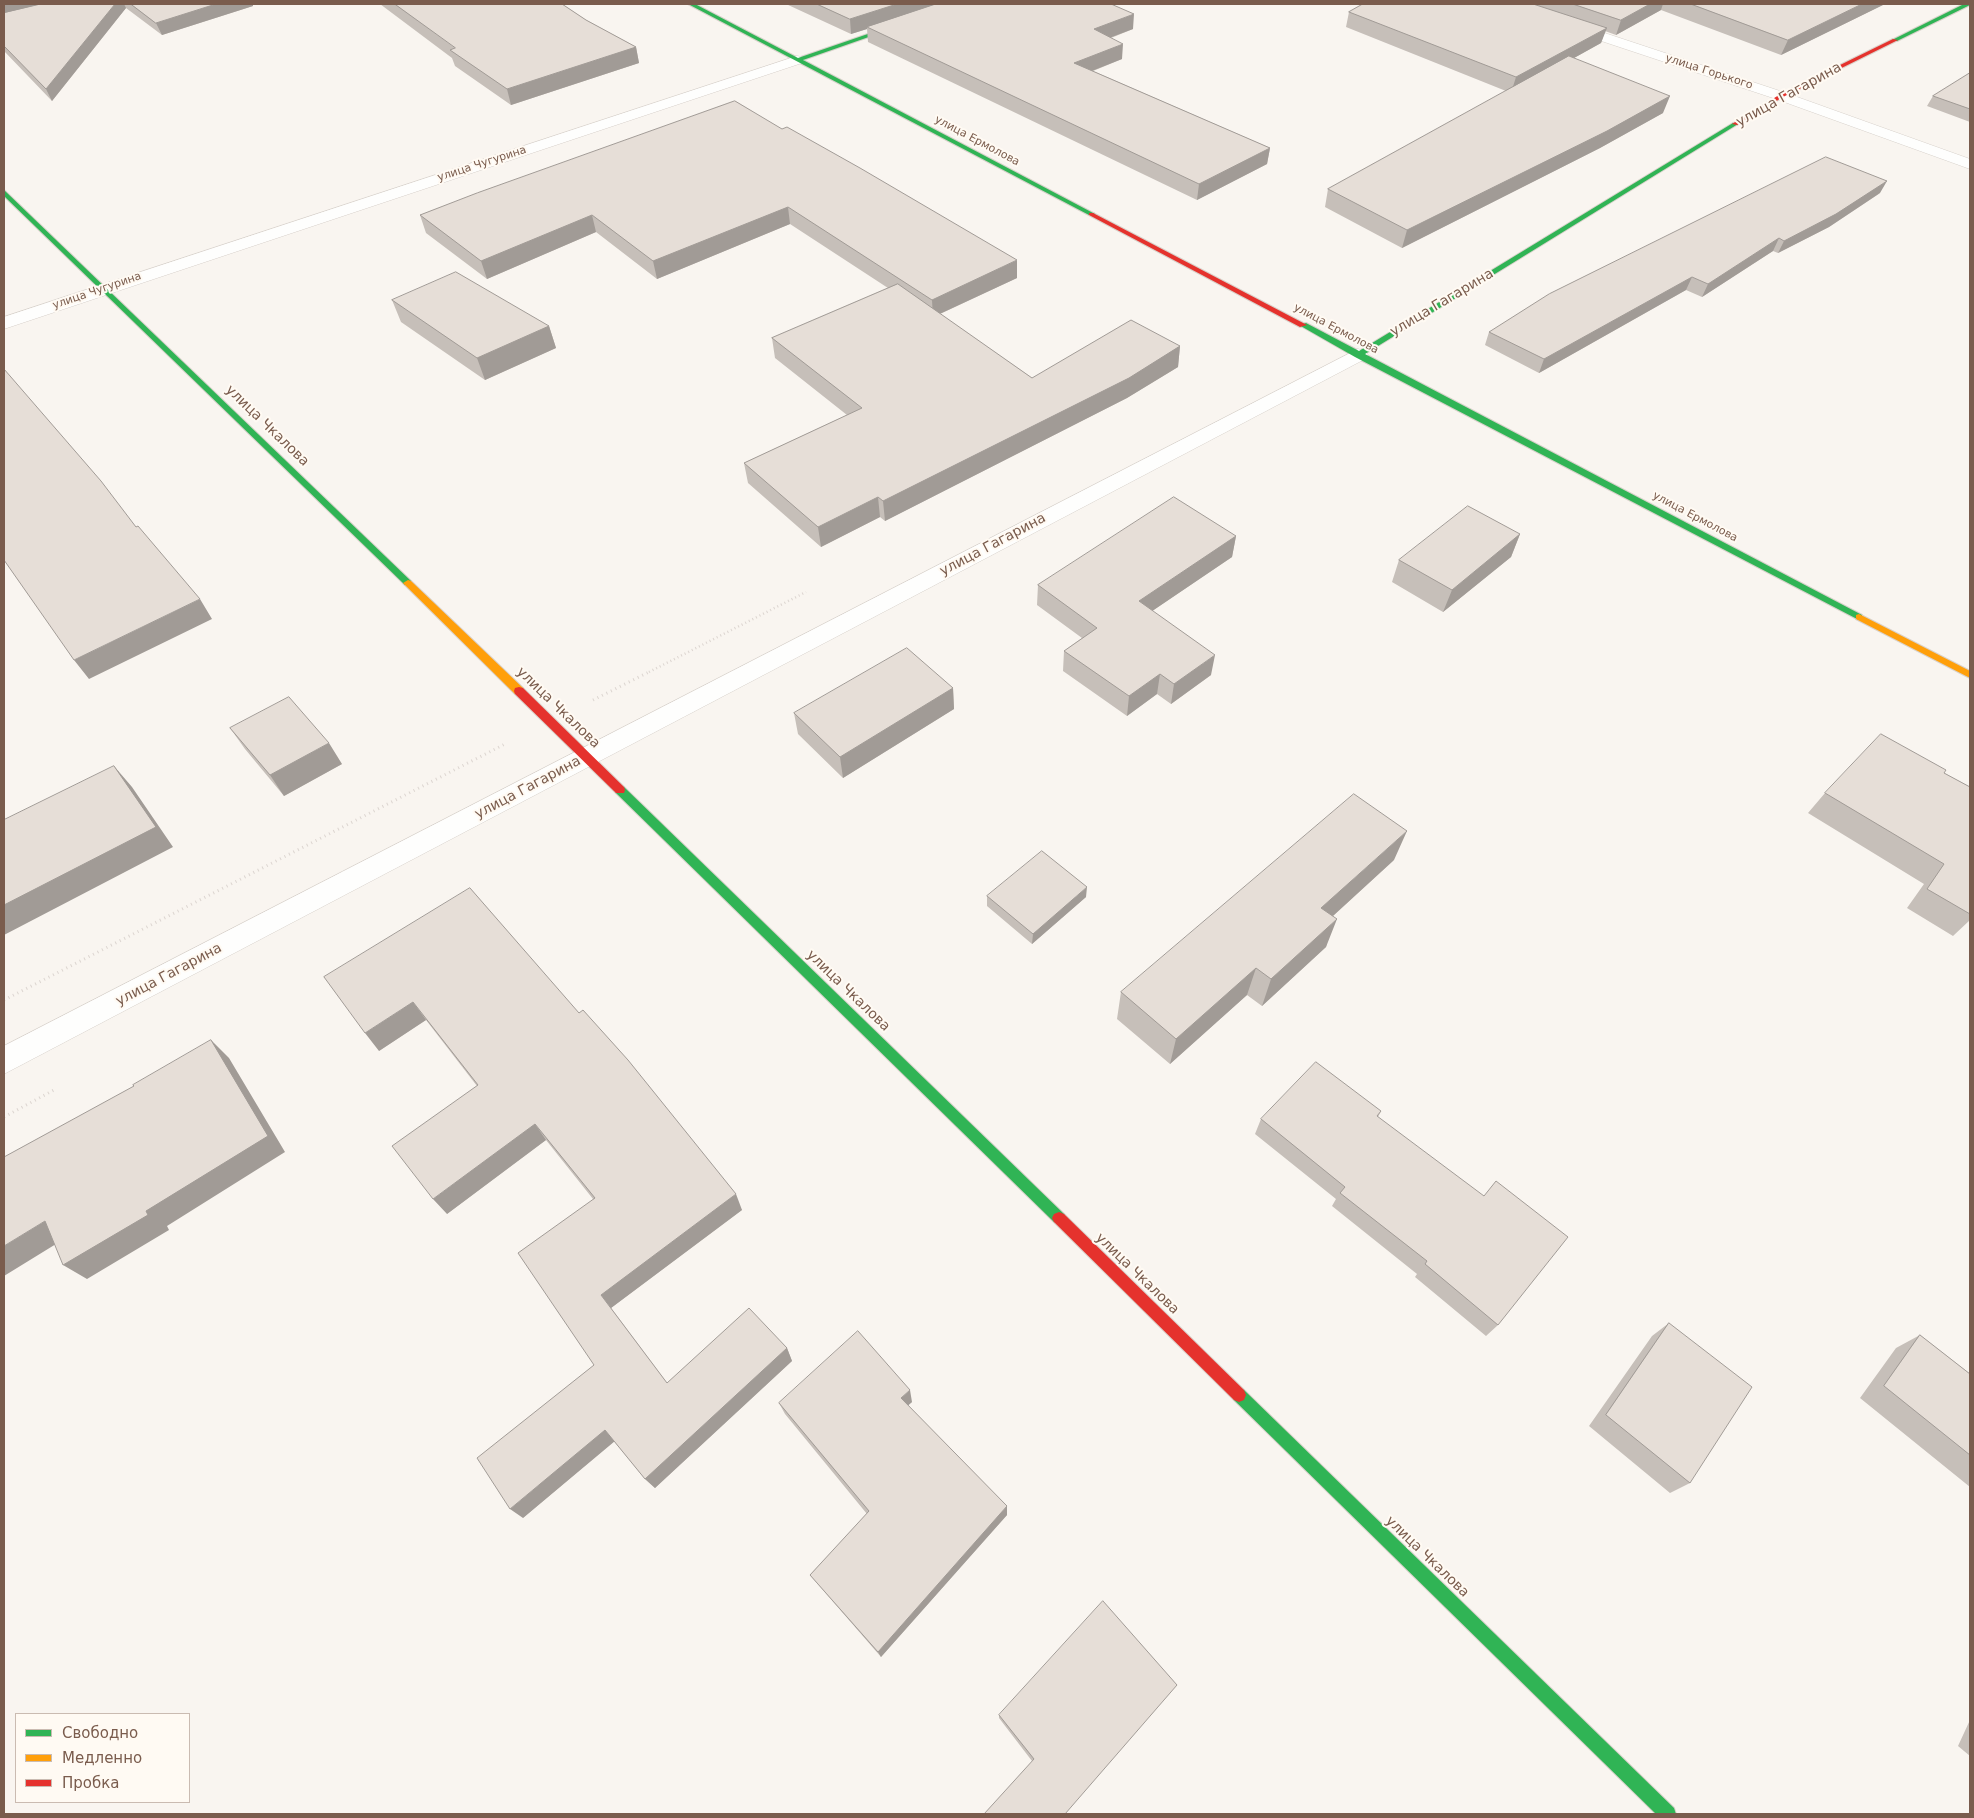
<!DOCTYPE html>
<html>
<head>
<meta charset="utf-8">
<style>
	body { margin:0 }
	#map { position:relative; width:1974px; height:1818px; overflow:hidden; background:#f9f5f0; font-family:"DejaVu Sans",sans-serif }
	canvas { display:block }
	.frame { position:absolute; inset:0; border:5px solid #7a5c4d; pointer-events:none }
	.legend { position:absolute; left:15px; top:1713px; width:175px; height:90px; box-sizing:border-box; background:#fffaf3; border:1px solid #cabbb1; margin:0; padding:6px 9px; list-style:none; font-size:15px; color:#7a5c4d }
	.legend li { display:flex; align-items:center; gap:10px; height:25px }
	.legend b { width:25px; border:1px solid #cabbb1 }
</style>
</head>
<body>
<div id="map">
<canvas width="1974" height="1818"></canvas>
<div class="frame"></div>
<ul class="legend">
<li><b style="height:6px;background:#30b455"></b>Свободно</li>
<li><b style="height:6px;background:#ff9f0a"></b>Медленно</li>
<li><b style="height:6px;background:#e5322d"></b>Пробка</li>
</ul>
</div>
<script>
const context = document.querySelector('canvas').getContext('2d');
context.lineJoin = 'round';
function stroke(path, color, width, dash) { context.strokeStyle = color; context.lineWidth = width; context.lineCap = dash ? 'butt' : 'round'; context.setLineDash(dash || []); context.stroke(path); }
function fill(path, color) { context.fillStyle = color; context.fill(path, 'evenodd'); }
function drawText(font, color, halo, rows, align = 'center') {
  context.font = font + ' "DejaVu Sans",sans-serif'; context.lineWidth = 4; context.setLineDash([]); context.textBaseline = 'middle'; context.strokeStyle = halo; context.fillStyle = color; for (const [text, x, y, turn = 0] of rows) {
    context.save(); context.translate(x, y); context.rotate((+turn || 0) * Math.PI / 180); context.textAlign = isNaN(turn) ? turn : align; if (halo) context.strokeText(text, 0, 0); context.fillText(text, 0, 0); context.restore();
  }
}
const street = new Path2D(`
	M1497,4h20l269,89 184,66v10l-194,-70 -277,-92z
	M797,56l5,1 2,3 -2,3 -798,266v-12z
	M1358,349l7,2 3,4 -3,4 -1361,715v-28z`);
const fast = new Path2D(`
	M688,4h7l103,54 157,-54h8l-160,56 292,154 -6,1z
	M1964,4l6,1 -73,36 -5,-1z
	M1733,123l5,1 -373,230 497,261v4l-3,1 -504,-263 -56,-32 7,-2 53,28z
	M4,190l407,391v4h-6l-401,-389z
	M620,786l4,1 440,427 2,4 -2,4 -5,2 -5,-2 -438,-429 -1,-3z
	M1239,1388l5,2 430,418 2,6h-20l-422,-414 -2,-5 2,-5z`);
const slow = new Path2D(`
	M408,580l3,1 112,107 1,3 -1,3h-8l-110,-109 -2,-2z
	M1859,614l111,57v7l-114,-59v-4z`);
const jam = new Path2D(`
	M1893,39l5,1 -115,57 -46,28 -5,-1 47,-29z
	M1089,213h4l214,112 -7,2 -211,-112z
	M519,687l4,1 101,99 1,3 -1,3h-8l-101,-99 -1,-3 1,-3z
	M1059,1212l5,2 180,176 2,5 -2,5 -5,2 -5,-2 -180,-178 -2,-4 2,-4z`);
stroke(street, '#d7d1cb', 1);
stroke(fast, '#d9d2cb', 2);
stroke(slow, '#d9d2cb', 2);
stroke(jam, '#d9d2cb', 2);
stroke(new Path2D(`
	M649,672l157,-80`), '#dcd5d0', 2.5, [1, 3]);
stroke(new Path2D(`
	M593,700l58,-29
	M4,1000l503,-257
	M4,1117l50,-27`), '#dcd5d0', 3, [1, 4]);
fill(street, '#fefefd');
fill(fast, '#30b455');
fill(slow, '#ff9f0a');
fill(jam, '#e5322d');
fill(new Path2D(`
	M4,4h249v2l-91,29 -36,-27 -74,93 -48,-50z
	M380,4h182l24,16 50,27 3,16 -128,42 -56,-39 -3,-8z
	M786,4h325l22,25 -22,9 11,21 -29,12 177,77 -3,16 -70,36 -329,-158 -1,-13 -16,5z
	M1363,4h522l-104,51 -120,-45 -45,25 -11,-4 -4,12 -27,15 89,55 -63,35 -198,100 -77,-41 3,-18 178,-98 -160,-64 3,-15z
	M1970,73v49l-43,-16 6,-10z
	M735,101l282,177 -77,36 92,64 148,-32 -2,21 -51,31 -242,123 -5,-4 -59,30 -73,-64 -4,-20 103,-48 -72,-57 -3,-20 116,-50 -98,-64 -133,55 -61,-47 -109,47 -61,-46 -6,-18z
	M1880,193l-51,34 -51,26 -5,-2 -71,46 -16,-7 -147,83 -54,-28 4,-13z
	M392,300l157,26 7,22 -71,32 -84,-58z
	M1520,534l-9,23 -68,55 -51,-30 7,-22z
	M1236,536l-4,21 -80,54 59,64 -40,29 -14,-10 -30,22 -64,-45 1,-20 18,-13 -45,-33 1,-20z
	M953,688l1,21 -111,69 -45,-44 -4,-21z
	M230,728l112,36 -58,32 -39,-47z
	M1944,773l26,14v133l-17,16 -46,-28 17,-24 -116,-71 17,-20z
	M1394,860l-61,56 -7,31 -64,59 -15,-11 -77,69 -53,-45 4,-27z
	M470,888l272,322 -131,98 56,75 120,-35 5,13 -137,127 -10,-9 -31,-38 -91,77 71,-153 -1,-166 -47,-59 -99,74 30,-128 -51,-66 -47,31z
	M987,896l99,1 -54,47 -45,-38z
	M1381,1111l-3,6 120,208 -12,11 -71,-59 2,-3 -85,-68 4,-7 -81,-65 6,-15z
	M1669,1323l21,160 -20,10 -81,-67 63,-90z
	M1920,1335l50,39v113l-110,-89 36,-50z
	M912,1402l-4,3 99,110 -126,142 -65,-75 -6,-7 57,-61 -82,-100 -6,-11z
	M1177,1685l-145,76 -33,-43v-3z
	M1970,1720v36l-12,-10z`), '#c6bfb9');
fill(new Path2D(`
	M4,4h44l-44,11z
	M115,4h9l2,4 -74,93 -6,-12z
	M216,4h37v2l-91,29 -6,-12z
	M897,4h45l-75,23v2l-16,5 -1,-15z
	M1650,4h13l-2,6 -45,25 5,-15z
	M1862,4h23l-104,51 7,-15z
	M1134,14l-1,15 -40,15 1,-15z
	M1607,28l-6,15 -90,50 5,-16z
	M1123,44l-1,15 -48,19v-15z
	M636,47l3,16 -128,42 -4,-16z
	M1670,96l-7,17 -63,35 -198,100 5,-18z
	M1270,148l-3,16 -70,36 2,-16z
	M1887,181l-7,12 -51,34 -51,26 6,-12z
	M788,207l2,17 -133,55 -4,-18z
	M592,215l4,17 -109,47 -6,-18z
	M1779,238l-6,13 -71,46 6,-13z
	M1017,260v18l-84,39 -1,-17z
	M1692,277l-6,13 -147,83 5,-14z
	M549,326l7,22 -71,32 -8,-22z
	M1180,346l-2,21 -51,31 -242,123 -2,-20z
	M878,497l2,20 -59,30 -3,-20z
	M1520,534l-9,23 -68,55 9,-22z
	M1236,536l-4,21 -96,65 3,-21z
	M200,599l12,20 -123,60 -15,-19z
	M1215,655l-4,20 -40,29 3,-20z
	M1160,674l-3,20 -30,22 2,-20z
	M953,688l1,21 -111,69 -3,-21z
	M329,743l13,21 -58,32 -14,-21z
	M114,766l18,21 41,60 -169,88v-30z
	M1407,831l-13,29 -83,76 10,-28z
	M1087,887l-1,10 -54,47 1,-10z
	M1337,919l-11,28 -64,59 9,-27z
	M1256,968l-9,27 -77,69 6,-25z
	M413,1002l13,18 -47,31 -14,-18z
	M211,1040l18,18 56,94 -118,74 2,4 -82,49 -24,-14 83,-54z
	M535,1124l11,16 -99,74 -14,-15z
	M736,1194l6,16 -131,98 -10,-13z
	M45,1221l24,15 -65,40v-30z
	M787,1348l5,13 -137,127 -10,-9z
	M910,1390l2,12 -9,8 -2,-12z
	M605,1430l10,11 -92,77 -13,-9z
	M1007,1506v9l-126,142 -3,-5z`), '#a19b96');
const building = new Path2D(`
	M41,4h74l-69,85 -42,-43v-33z
	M131,4h85l-60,19z
	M395,4h167l24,16 50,27 -129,42 -57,-39 5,-2z
	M817,4h80l-47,15z
	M936,4h175l23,10 -40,15 29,15 -49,19 196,85 -71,36 -332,-157z
	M1363,4h170l74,24 -91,49 -167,-65z
	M1573,4h77l-29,16z
	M1691,4h171l-74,36z
	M1569,56l101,40 -63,35 -200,99 -79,-41z
	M1970,73v36l-37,-13z
	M735,101l47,28 5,-2 73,41 157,92 -85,40 -144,-93 -135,54 -61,-46 -111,46 -61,-46 57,-22z
	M1826,157l61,24 -51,33 -52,27 -5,-3 -71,46 -16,-7 -148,82 -55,-27 60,-38z
	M456,272l93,54 -72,32 -85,-58z
	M898,284l134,94 99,-58 49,26 -51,32 -246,123 -5,-4 -60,30 -74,-64 118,-55 -90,-70z
	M4,369l97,112 35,46 2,-1 62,73 -126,61 -70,-100z
	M1174,497l62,39 -97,65 76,54 -41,29 -14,-10 -31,22 -65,-45 33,-23 -59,-43z
	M1468,506l52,28 -68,56 -53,-30z
	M907,648l46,40 -113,69 -46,-44z
	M289,697l40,46 -59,32 -40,-47z
	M1881,734l65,36 -2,3 26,14v127l-43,-25 17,-25 -119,-71z
	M114,766l42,61 -152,78v-85z
	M1354,794l53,37 -86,77 16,11 -66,60 -15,-11 -80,71 -55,-47z
	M1042,851l45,36 -54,47 -46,-38z
	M470,888l109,125 4,-3 45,50 108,134 -135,101 66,88 82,-75 38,40 -142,131 -40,-49 -95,79 -33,-51 117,-93 -76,-112 77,-55 -60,-74 -102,75 -41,-53 86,-61 -65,-83 -48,31 -41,-56z
	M211,1040l57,96 -122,75 2,4 -85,50 -18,-44 -41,25v-89l130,-71 -1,-1z
	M1316,1062l65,49 -4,5 107,80 12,-15 72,56 -70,88 -73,-61 2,-3 -87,-68 5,-6 -84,-68z
	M1669,1323l83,64 -62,96 -84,-68z
	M858,1331l52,59 -9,8 106,108 -129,146 -68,-77 59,-64 -90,-108z
	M1920,1335l50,39v81l-86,-69z
	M1103,1601l74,84 -112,129h-81l50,-55 -35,-44z`);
fill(building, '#e6ded7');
stroke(building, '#a19b96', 1);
drawText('11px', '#7a5c4d', '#fffaf3', [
	["улица Горького",1709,72,18],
	["улица Ермолова",977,141,28],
	["улица Чугурина",482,164,-18],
	["улица Чугурина",97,291,-19],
	["улица Ермолова",1336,329,28],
	["улица Ермолова",1695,517,28]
]);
drawText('14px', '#7a5c4d', '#fffaf3', [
	["улица Гагарина",1789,95,-29],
	["улица Гагарина",1442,303,-31],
	["улица Чкалова",267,426,44],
	["улица Гагарина",993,545,-28],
	["улица Чкалова",558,708,44],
	["улица Гагарина",528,788,-28],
	["улица Гагарина",169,975,-28],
	["улица Чкалова",848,991,44],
	["улица Чкалова",1137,1274,44],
	["улица Чкалова",1427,1557,44]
]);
</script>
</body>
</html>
